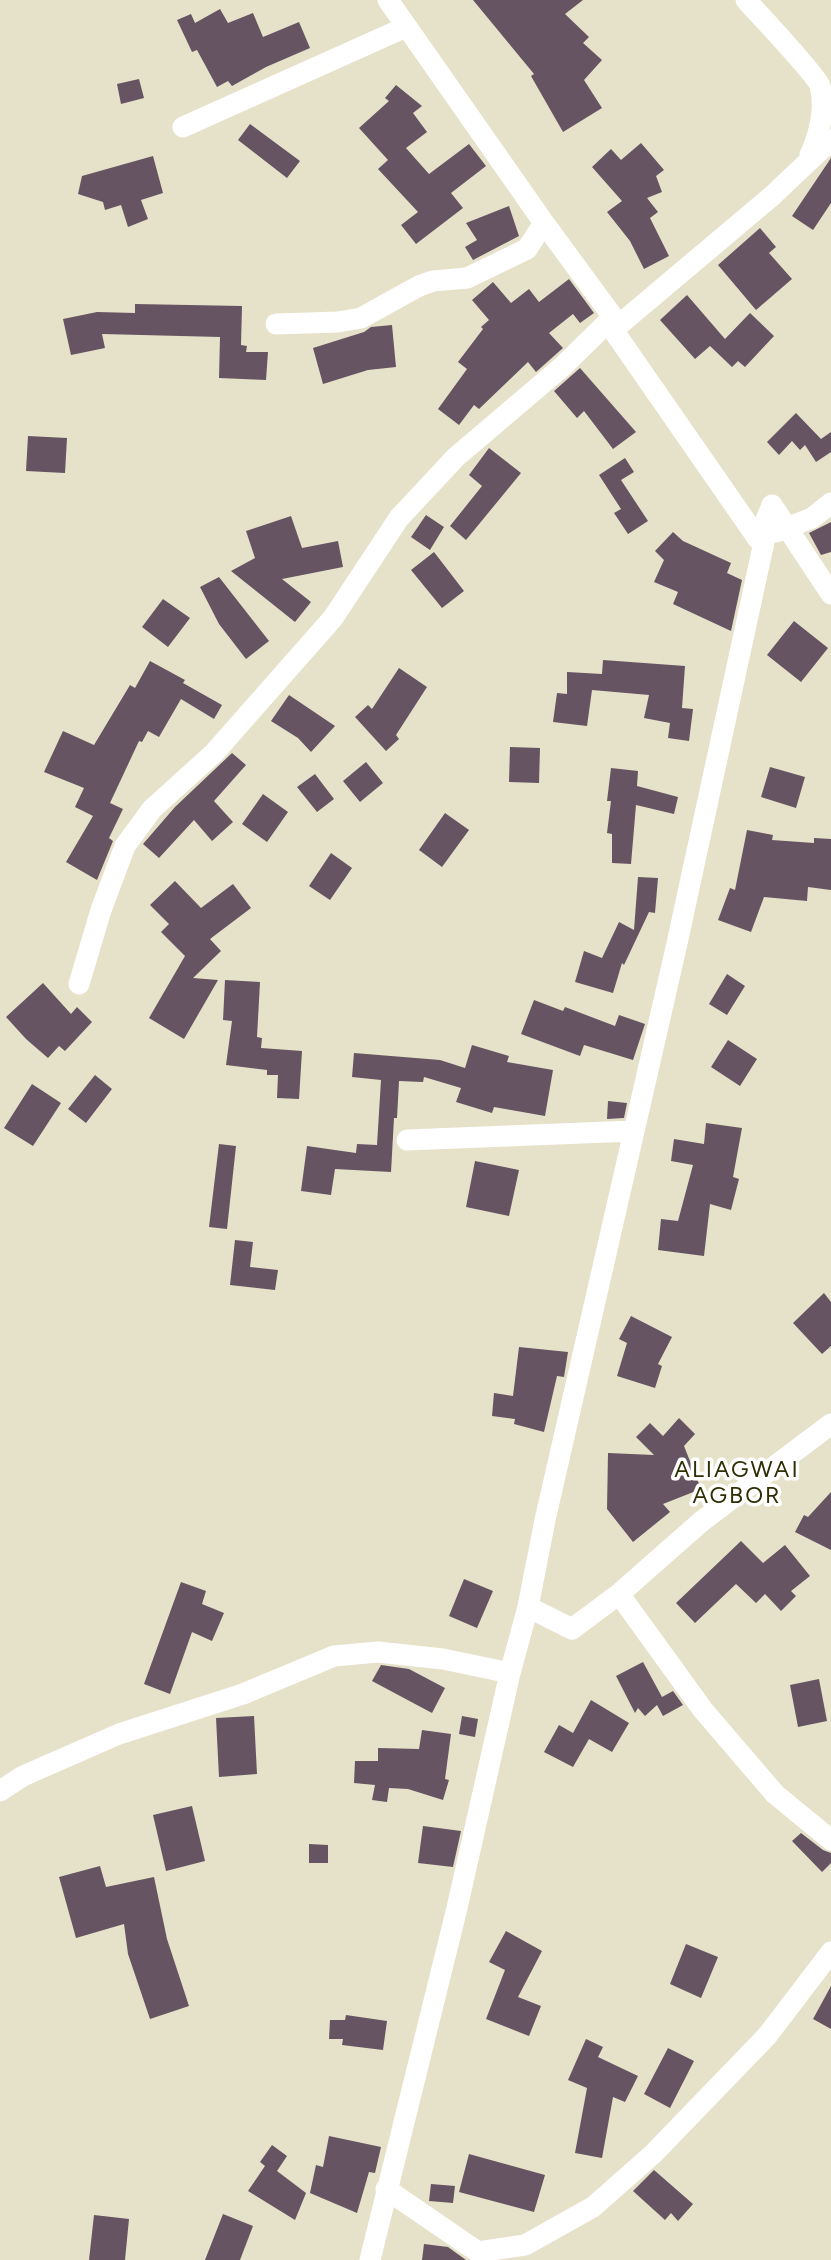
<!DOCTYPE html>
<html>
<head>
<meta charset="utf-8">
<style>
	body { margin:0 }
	canvas { display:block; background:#e6e1c9 }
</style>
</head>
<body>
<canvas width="831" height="2260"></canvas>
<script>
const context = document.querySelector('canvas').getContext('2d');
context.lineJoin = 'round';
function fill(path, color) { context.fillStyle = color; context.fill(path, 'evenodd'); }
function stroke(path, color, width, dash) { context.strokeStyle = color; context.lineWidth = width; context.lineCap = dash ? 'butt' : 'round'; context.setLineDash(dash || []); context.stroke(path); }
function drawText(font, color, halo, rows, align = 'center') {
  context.font = font + ' Figtree,sans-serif'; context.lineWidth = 7; context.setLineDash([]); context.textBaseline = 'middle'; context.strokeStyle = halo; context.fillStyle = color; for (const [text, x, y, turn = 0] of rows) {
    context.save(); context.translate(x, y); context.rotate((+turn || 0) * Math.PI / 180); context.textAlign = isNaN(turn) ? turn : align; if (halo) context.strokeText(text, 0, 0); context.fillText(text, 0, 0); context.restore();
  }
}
fill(new Path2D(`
	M473,0h110l-18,14 24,23 -6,6 19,17 -18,20 18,28 -39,24 -32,-56 3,-2z
	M220,9l8,14 25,-10 10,24 36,-15 11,26 -44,19 -34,19 -4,-5 -11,6 -20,-37 -5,2 -15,-32 14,-6 4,9z
	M139,79l5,19 -23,6 -4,-20z
	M396,85l26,21 -9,7 14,19 -21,16 23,26 40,-30 17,22 -35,27 12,15 -47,36 -15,-19 17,-13 -40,-43 10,-9 -29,-32 30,-27 -4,-3z
	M250,124l50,37 -13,17 -49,-38z
	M641,143l23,27 -8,6 6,16 -15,6 11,14 -8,6 19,38 -25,13 -14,-28 -23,-29 15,-11 -30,-34 19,-18 10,11z
	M153,156l10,37 -22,7 7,19 -20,8 -7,-22 -16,5 -2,-8 -25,-8 4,-18z
	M831,158v45l-18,27 -21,-14z
	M509,206l10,30 -46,24 -8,-13 12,-7 -11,-17z
	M760,228l16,19 -7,6 23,26 -36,31 -38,-45z
	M569,279l25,34 -14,10 -7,-9 -24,19 14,15 -27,24 -8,-10 -49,47 -5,-4 -15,20 -21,-16 29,-40 -9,-7 25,-33 -2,-2 8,-7 -17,-20 21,-18 18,21 18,-14 10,13z
	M687,295l38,44 25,-26 24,23 -29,31 -7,-6 -6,6 -22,-21 -15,13 -35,-39z
	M135,304l107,2 -1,39 6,1 -1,6h22l-2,28 -47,-2 1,-41 -118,-3 3,14 -34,7 -8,-36 34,-7 38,1z
	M392,325l4,42 -28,3 -45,14 -10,-36 51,-16 7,-5z
	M580,368l56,64 -23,17 -29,-38 -7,7 -23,-27z
	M796,413l25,26 10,-7v20l-15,10 -11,-17 -5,5 -8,-9 -13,14 -12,-13z
	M28,436l39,2 -2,35 -39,-2z
	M489,448l32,25 -55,67 -16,-14 32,-40 -13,-11z
	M625,458l9,14 -13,8 27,41 -20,13 -14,-21 7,-4 -22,-34z
	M426,515l18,12 -14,23 -19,-13z
	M291,516l11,32 36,-7 5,26 -61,12 29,23 -16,20 -64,-51 24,-13 -9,-27z
	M831,522v30l-10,3 -12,-22z
	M673,532l10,9 48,22 -4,10 15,7 -11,51 -58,-27 5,-12 -24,-10 10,-22 -9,-9z
	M434,552l30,39 -22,17 -31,-38z
	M219,577l50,64 -23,18 -27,-35 -19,-37z
	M163,599l27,19 -22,29 -26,-20z
	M794,621l34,27 -27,34 -34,-27z
	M603,660l82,6 -3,42 11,1 -4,32 -21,-3 2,-15 -26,-5 5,-23 -57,-5 -5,36 -34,-4 4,-29 10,1v-22l35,2z
	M150,661l35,19 -2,3 39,22 -8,14 -33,-20 -22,38 -11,-6 -6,11 -3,-1 -29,62 13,6 -14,29 4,3 -16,39 -31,-18 27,-46 -18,-9 9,-19 -40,-16 19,-41 31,14 36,-60 5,3z
	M399,668l28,19 -31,48 3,4 -13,12 -31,-34 13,-12 4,4z
	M289,695l46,31 -24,26 -13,-14 -27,-17z
	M510,747l30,1 -1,35 -30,-1z
	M232,753l14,12 -32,36 19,21 -21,19 -18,-21 -35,38 -16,-14 32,-37z
	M366,762l17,21 -23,19 -17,-21z
	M770,767l35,10 -9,31 -35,-11z
	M611,768l27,3 -1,15 41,11 -4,17 -38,-9 -5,59 -19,-1v-29l-5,-1 4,-32h-4z
	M315,774l19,25 -17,13 -20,-25z
	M263,794l25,18 -21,30 -25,-18z
	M445,813l24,17 -27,37 -23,-17z
	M747,830l26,5 -1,5 42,3v-5l17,1v51l-23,-3 -1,14 -43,-4 -13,35 -33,-12 12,-32 5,2z
	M331,853l21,15 -22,32 -21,-14z
	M638,877l20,1 -3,35 -6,-1 -25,53 -2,-2 -9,30 -38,-11 9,-31 18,7 17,-36 15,8z
	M175,881l26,27 32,-24 18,24 -41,31 11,12 -28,27 25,2 -34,59 -35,-21 36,-62 -24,-24 8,-8 -19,-19z
	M727,974l18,12 -18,29 -18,-11z
	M225,980l35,2 -3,55 5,1 -1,10 41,3 -3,48 -22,-1 1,-23h-11v-5l-41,-5 6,-44 -9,-1z
	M43,983l28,31 6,-7 15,15 -27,29 -6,-5 -11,12 -22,-19 -20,-22z
	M534,1000l29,11 2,-4 50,19 4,-11 26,9 -12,36 -49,-15 -4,11 -59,-22z
	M728,1040l29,19 -17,27 -29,-19z
	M472,1045l37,11 -2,6 46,8 -8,46 -51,-9 -2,6 -36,-11 5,-14 -37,-11 -1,5 -24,-1 -2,37h-3l-3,54 -56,-3 -4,26 -30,-4 6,-45 49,7 1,-9 20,1 4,-65 -29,-3 2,-24 86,7 25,8z
	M95,1075l17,14 -26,34 -18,-14z
	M32,1084l29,19 -28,43 -29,-18z
	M608,1101l19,2 -3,15 -17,1z
	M706,1123l36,5 -9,49 6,2 -8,31 -21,-6 -6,52 -46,-6 3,-31 17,2 15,-56 -22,-4 3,-22 30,5z
	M219,1144l17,2 -9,83 -18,-2z
	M475,1161l44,9 -10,46 -43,-9z
	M235,1240l18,2 -3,25 28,3 -3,20 -45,-5z
	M824,1293l7,9v44l-9,8 -29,-31z
	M631,1316l41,21 -14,27 4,2 -7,22 -38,-12 10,-33 -8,-4z
	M519,1347l49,5 -4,25 -7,-1 -13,56 -30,-8 1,-5 -23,-3 2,-23 19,3z
	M679,1418l16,16 -11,12 17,43 -38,15 7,8 -37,30 -26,-33 1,-56 46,2 -18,-18 14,-14 13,13z
	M831,1492v58l-36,-18 9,-17 4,2z
	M741,1541l22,22 22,-18 25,31 -19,15 5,5 -15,15 -16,-17 -9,9 -20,-19 -41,39 -19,-20z
	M464,1579l29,12 -16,37 -28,-12z
	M181,1582l25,9 -4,13 22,9 -12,28 -20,-9 -22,62 -26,-10z
	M643,1662l19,35 11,-6 10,14 -20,11 -6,-11 -12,11 -7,-8 -3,5 -19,-37z
	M381,1665l28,4 36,19 -13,25 -60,-32z
	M819,1679l8,42 -29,6 -8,-42z
	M591,1700l38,23 -17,29 -23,-13 -16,28 -29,-15 15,-27 14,8z
	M254,1716l3,58 -38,3 -3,-59z
	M462,1716l16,3 -3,18 -16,-3z
	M422,1730l29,4 -6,45 4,1 -6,20 -35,-11 -19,-1 -2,14 -15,-2 3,-15 -21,-2 1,-22h23v-13l41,1z
	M192,1806l13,55 -39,10 -13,-56z
	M423,1826l38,5 -8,36 -35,-4z
	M801,1833l22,17 8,3v10l-9,9 -30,-31z
	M309,1844l19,1v18h-19z
	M100,1866l6,21 48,-10 13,62 22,67 -39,13 -22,-65 -4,-30 -48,14 -17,-61z
	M506,1931l36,20 -24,46 23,9 -12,30 -43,-17 19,-49 -16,-8z
	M686,1944l32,13 -17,41 -31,-14z
	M831,1986v43l-18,-10z
	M346,2015l41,6 -4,29 -41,-5 1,-6h-14l1,-19h15z
	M586,2039l17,8 -5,10 40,19 -13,26 -12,-5 -11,61 -27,-5 12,-65 -19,-8z
	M668,2048l26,13 -24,47 -26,-14z
	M329,2136l52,11 -6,26 -6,-1 -12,41 -47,-20 6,-28 7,2z
	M272,2145l15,11 -10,15 29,22 -11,27 -47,-29 17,-25 -5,-4z
	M469,2154l76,21 -11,37 -75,-20z
	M654,2170l39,34 -15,17 -7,-8 -6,7 -32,-29z
	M431,2184l24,2 -2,17 -24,-2z
	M223,2214l30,12 -13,34h-35z
	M94,2215l35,4 -4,41h-36z
	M424,2244l24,3 18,13h-44z`), '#665463');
stroke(new Path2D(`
	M388,0l156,223 69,94v13l145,209 14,-34 59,89
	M746,0c12,13 71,76 74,86 6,22 -1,50 -10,69
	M183,127l223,-100
	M276,324l62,-2 23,-4 58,-32 14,-5 34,-3 60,-29 17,-26
	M613,330l159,-134 59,-56
	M776,532l36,-14 19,-15
	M79,984l22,-74 24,-64 27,-37 62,-56 119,-135 66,-100 57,-61 107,-91 50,-49
	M407,1140l226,-9
	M619,1594l84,116 72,84 56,46
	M528,1607l44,22 47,-35 83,-73 129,-97
	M0,1791l23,-15 96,-42 124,-40 91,-38 44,-4 65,7 67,14
	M386,2189l92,63 47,-7 68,-38 60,-53 114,-118 64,-84
	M370,2260l87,-352 53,-235 18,-66 17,-87 131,-572 96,-443`), '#fff', 21);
context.letterSpacing = '2px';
drawText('23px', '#302e03', '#fff', [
	["ALIAGWAI",737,1470],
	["AGBOR",737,1496]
]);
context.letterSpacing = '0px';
</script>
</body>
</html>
